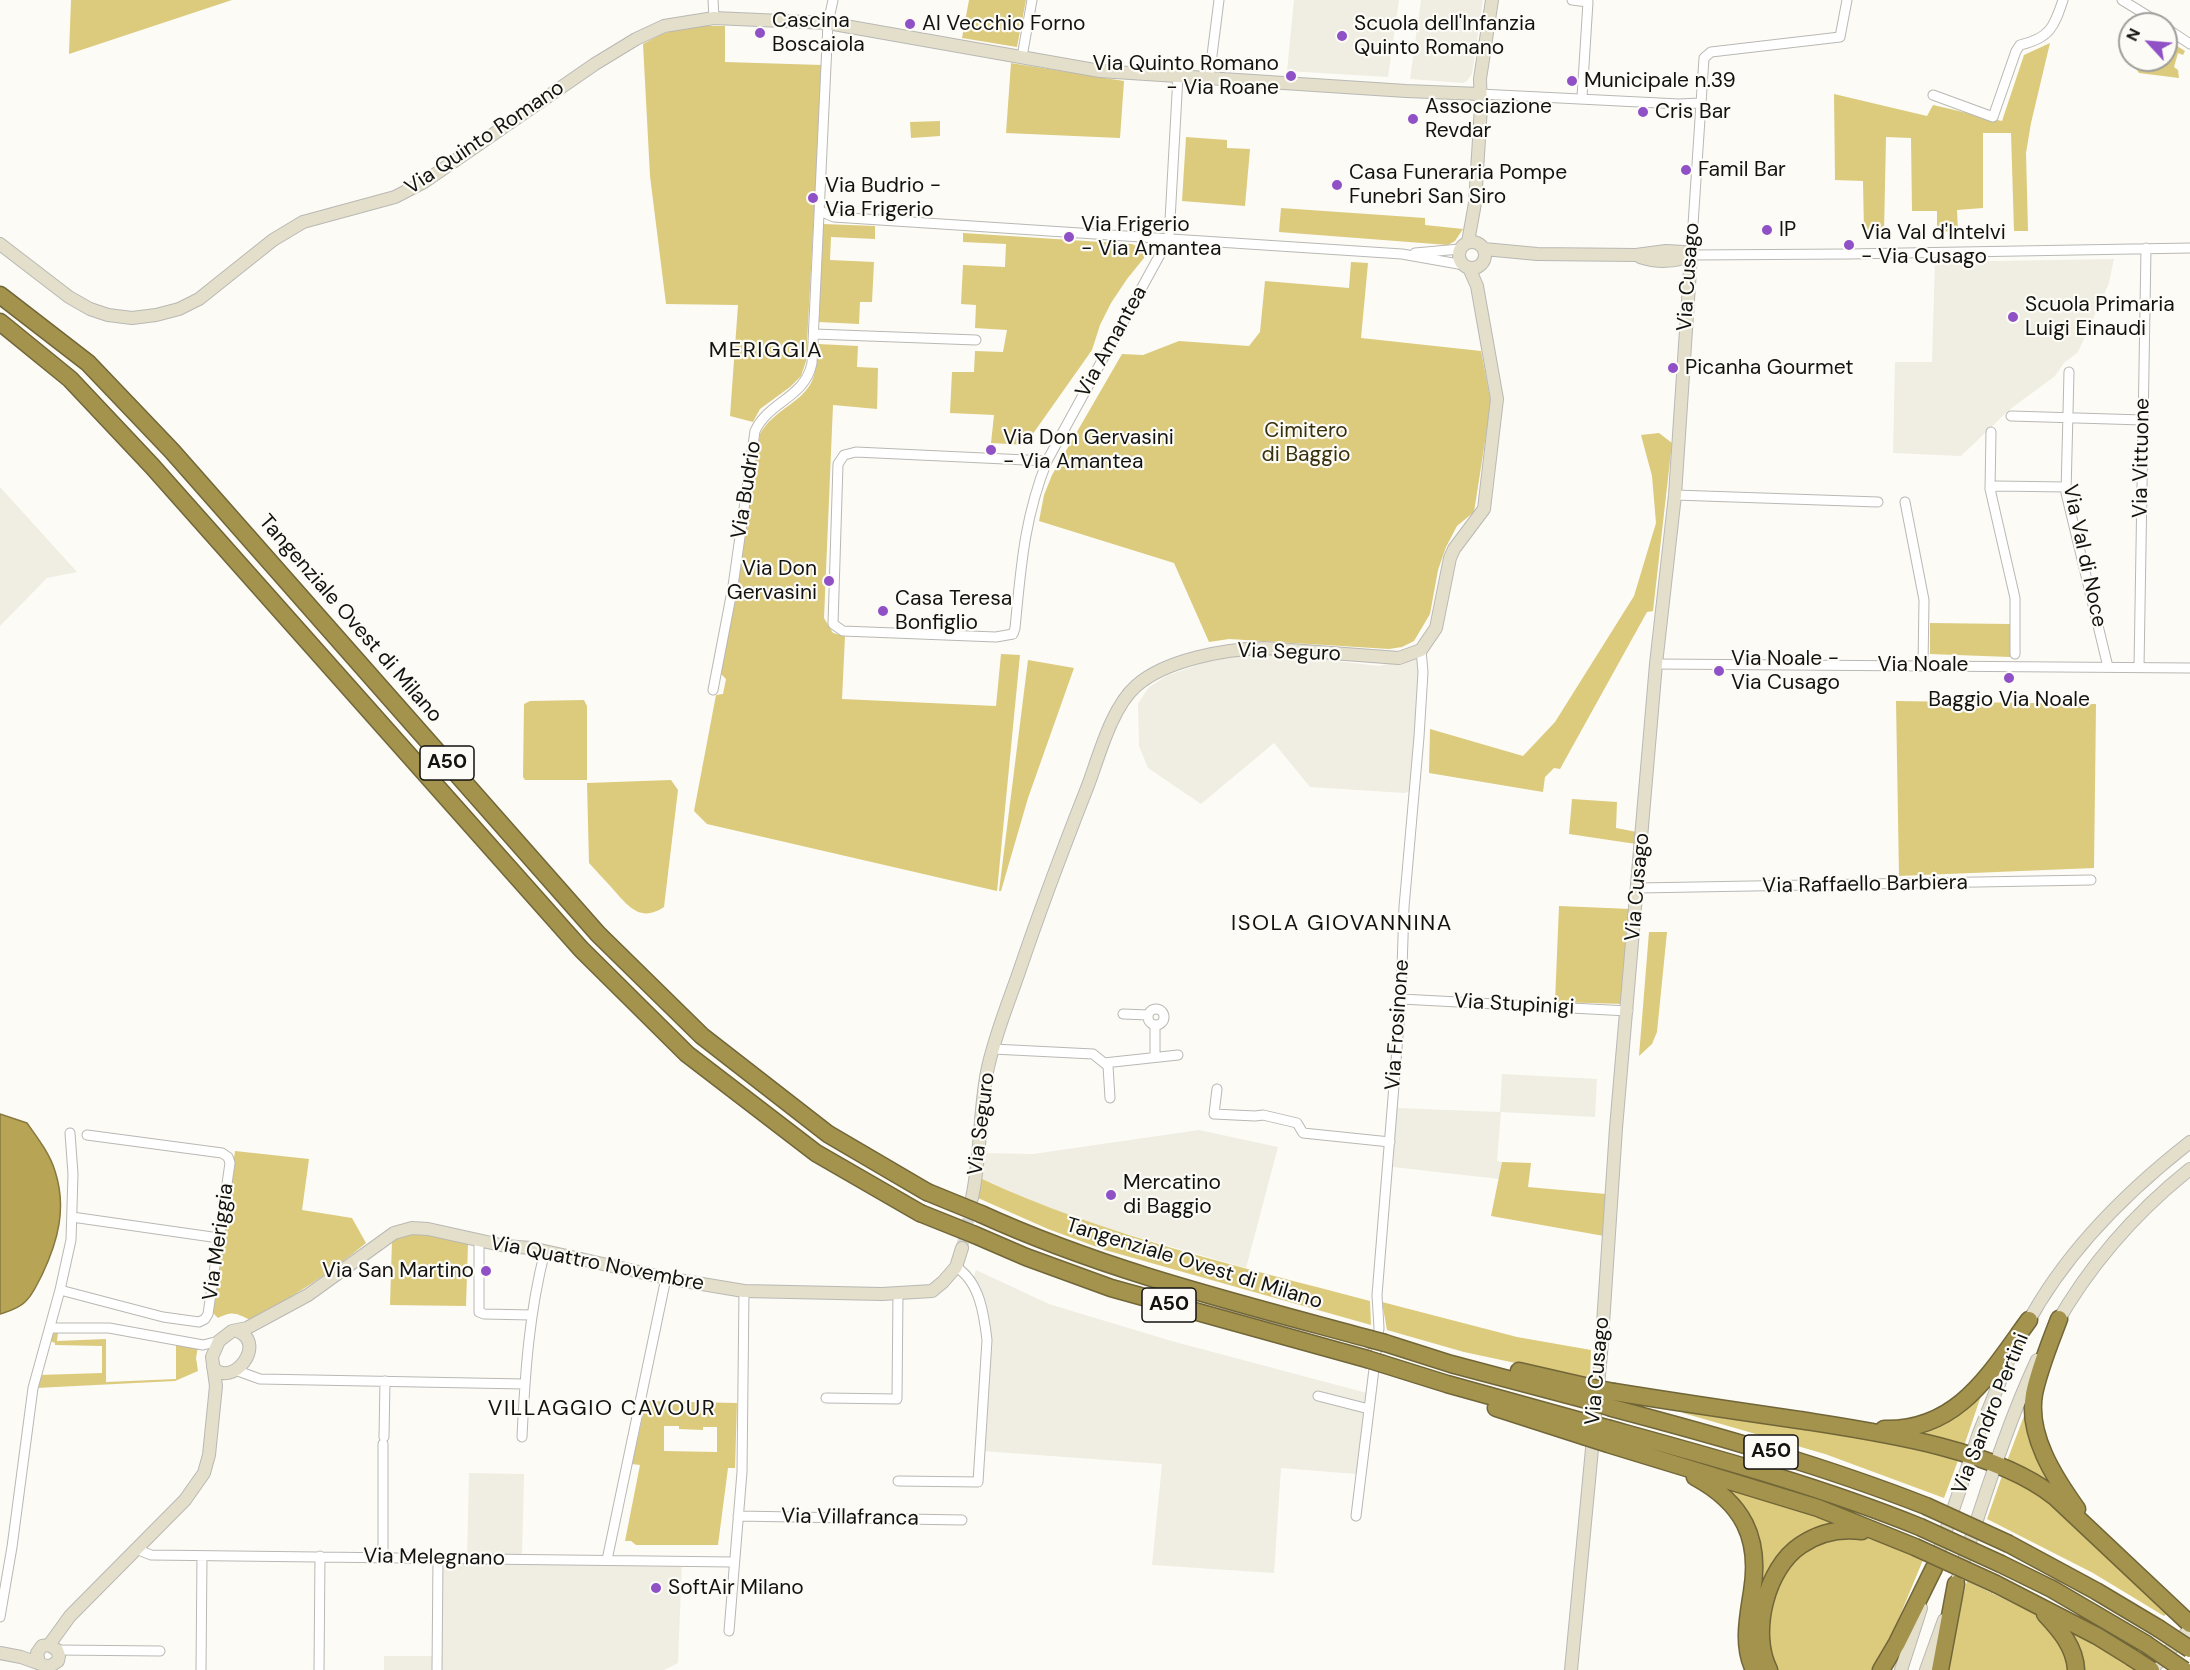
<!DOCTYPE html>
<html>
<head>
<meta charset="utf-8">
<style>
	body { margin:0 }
	#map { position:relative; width:2190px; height:1670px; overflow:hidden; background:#fcfbf6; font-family:"DM Sans",sans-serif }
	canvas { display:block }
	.north { position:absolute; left:2118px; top:12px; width:60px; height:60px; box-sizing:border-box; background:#fcfbf6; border:2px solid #9e9e9a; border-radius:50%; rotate:296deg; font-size:16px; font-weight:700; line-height:24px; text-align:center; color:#121210 }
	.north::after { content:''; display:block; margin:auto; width:21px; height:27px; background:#9050c6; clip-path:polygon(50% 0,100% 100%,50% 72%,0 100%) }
</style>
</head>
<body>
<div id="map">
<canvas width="2190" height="1670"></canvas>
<div class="north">N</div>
</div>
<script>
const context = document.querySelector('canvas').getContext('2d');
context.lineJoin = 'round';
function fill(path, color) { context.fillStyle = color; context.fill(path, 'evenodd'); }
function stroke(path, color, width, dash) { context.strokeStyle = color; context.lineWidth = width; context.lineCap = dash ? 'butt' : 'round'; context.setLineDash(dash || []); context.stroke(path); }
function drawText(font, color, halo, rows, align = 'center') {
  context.font = font + ' "DM Sans",sans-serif'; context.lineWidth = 4.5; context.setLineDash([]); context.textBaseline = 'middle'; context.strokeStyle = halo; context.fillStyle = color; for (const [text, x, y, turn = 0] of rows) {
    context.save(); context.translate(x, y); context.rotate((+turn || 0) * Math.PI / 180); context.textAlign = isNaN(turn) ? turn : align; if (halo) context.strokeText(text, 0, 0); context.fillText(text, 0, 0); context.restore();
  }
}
fill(new Path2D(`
	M1294,0h105l-11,77 -101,-6z
	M1421,0h62l-11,74 -5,7 -4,2 -53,-4z
	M2114,259l-5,24 -31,69 -14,11 -9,13 -46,34 -48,46 -68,-3 2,-91h37l3,-100z
	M0,487l77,85 -30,6 -47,48z
	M1248,654h28l103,12 38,-8 4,10 -11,123 -5,2 -95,-6 -36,-44 -73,61 -53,-36 -9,-22 -1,-42 10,-16 18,-12 40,-14z
	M1502,1074l95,5 -2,38 -94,-5 -4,49 5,1 -3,17 -106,-12 3,-59 104,4z
	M1199,1130l79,17 -32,121 -144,-41 -81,-30 -39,-18 4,-26 47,1z
	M976,1270l73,34 46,14 80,24 192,51 -11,81 -75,-6 -7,105 -122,-8 10,-101 -180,-13 7,-128 -16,-45z
	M469,1473l55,1 -2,82 160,6 -4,101 -14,7h-280v-14h55l2,-97 26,1z`), '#f0eee2');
fill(new Path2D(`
	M71,0h161l-163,54z
	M969,0h57l-9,47 -55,-9z
	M690,26h35v36l97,3 -16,296 -5,15 -11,11 -30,22 -7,13 -23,-6 8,-111 -72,-1 -16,-128 -7,-132 19,-10z
	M2166,39l19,12 -2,4 -5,-2 -4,14 4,3 1,8 -40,-5 -4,-6 2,-7h29z
	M2050,43l-19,80 -5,30 2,78h-14l-3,-98h-28v75l-26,2 1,22 -21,-1v-20h-25l-1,-73 -25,-1 -2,95 -20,-1 -1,-50 -28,-1 -1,-86 93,22 6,-11 69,16 22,-66z
	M1011,63l113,18 -4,57 -114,-5z
	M940,121v15l-29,2 -1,-16z
	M1186,137l41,3v8l23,1 -5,57 -63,-5z
	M1281,208l144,10v7l38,4 -8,12 -7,4 -169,-13z
	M823,224l52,2v13l-44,-2 -1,23 44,2 -2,40h-12l-1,22 -40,-2z
	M963,233l169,11 14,6 -2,8 -17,21 -16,24 -11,22 -8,25 -67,95 -34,-2 3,-28 -44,-2 2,-41h22l1,-21 28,1 4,-22 -32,-2 1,-23 -15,-1 2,-39 42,2 1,-23 -43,-2z
	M1351,262l17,1 -7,75 120,13 10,52 -17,109 -17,14 -11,21 -8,23 -8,44 -16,27 -12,6 -13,2 -160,-10 -20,3 -35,-79 -135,-42 5,-26 8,-20 70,-121 21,1 36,-14 70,5 11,-14 5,-51 84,7z
	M818,344l40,2 -1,21 21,1 -1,41 -44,-4 -9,213 9,15 12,3 -3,63 154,7 5,-52 19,1 -23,236 -290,-67 -13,-13 22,-116 7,-1 3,-15 -6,-6 40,-239c13,-24 42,-31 52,-53 5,-11 4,-25 6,-37z
	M1659,433l13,10 -19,168 -6,1 -87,157 -6,-1 -9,9 -2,15 -114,-19 1,-44 93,27 32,-34 79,-126 22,-73 -4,-47 -11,-41z
	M1930,623l80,1v33l-80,-3z
	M1028,660l46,8 -46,130 -27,93h-2z
	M584,700l3,6v74h-62l-2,-3 1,-73 6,-3z
	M1896,701l200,3 -2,164 -195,8z
	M671,780l7,10 -14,117c-24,16 -36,-1 -52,-19 -7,-8 -15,-16 -23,-25l-2,-80z
	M1572,799l45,3 -1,26 21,4 -1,12 -67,-10z
	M1559,906l72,3 -8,95 -68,-2z
	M1649,932h18l-10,100 -5,12 -13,12z
	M235,1151l74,8 -7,51 50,8 14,25c-36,30 -74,54 -115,77 -15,-6 -17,-10 -33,-2l-6,-6z
	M1502,1162l29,1 -3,24 78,7 -2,42 -113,-20z
	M982,1179c123,57 257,87 388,122l1,24 -266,-75 -57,-21 -70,-31z
	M408,1234h13l47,9 -2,63 -76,-1 2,-65z
	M1382,1302l135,35 74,13 -1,29 -126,-27 -77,-22z
	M54,1333h4l-1,8 49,-2v43l70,-3v-34l22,2 -2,11 2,13 -23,10 -139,7 3,-13 63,-2v-27l-47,-1v-2l-7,-3z
	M1983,1390l-20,59 -53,-15z
	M646,1401l91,2 -2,65h-7l-10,77h-82l-5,-4h-6l15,-76 -8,-1zM664,1426h15v3l24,1v-3h14v25l-53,-1z
	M1684,1407l178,30 97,21 -15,40 -119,-44 -142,-41z
	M2027,1408l30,80 -18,-13 -32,-14z
	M2003,1473l40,23 124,117 -3,3 -71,-43 -106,-54z
	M1733,1489l108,34 -52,22 -33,120 6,-106c-3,-28 -16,-42 -31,-64z
	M1856,1535l31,9 36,16 -29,70 -17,35 -4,5h-98l-11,-40 19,-58 29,-29z
	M1967,1581l68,33 23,22 13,34h-127z
	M2067,1628l72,42h-58z`), '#dcca7d');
const water = new Path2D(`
	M0,1114l27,9c10,14 23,31 28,48 12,37 3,70 -13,104 -5,9 -9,20 -17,27 -7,7 -16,9 -25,12z`);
fill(water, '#b7a454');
stroke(water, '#867840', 1.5);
stroke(new Path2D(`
	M962,1248l10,-46`), '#d9d8d4', 12, [12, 6]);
const street = new Path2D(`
	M713,0l1,18
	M1572,0l16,2 -6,95
	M1847,0l-7,37 -129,15 -7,6 -13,197 157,-1 342,-6
	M2122,0l39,24
	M2166,28l24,16
	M1022,57l10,-57
	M1209,79l10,-79
	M1480,94l199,10 21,-1
	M1933,95l60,22 23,-66 4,-6c30,-7 34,-18 43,-45
	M820,211l14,6 568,37 62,11
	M1415,253l45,-4
	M814,334l162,6
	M2069,372l-3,121 42,174
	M2011,416l132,4
	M1991,432l-1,57 25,109v56
	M1047,461l-191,-9 -12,3 -6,9 -5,160 10,7 153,6 17,-3 2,-6c6,-61 9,-109 32,-167l122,-223 9,-162
	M1990,489l6,-3 70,1
	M1675,495l203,7
	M1905,502l19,98 -1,65
	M1656,664l534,4
	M2139,667l7,-419
	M713,690l20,-104 22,-155c14,-30 50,-33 57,-68l16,-340 5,-23
	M1638,888l453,-8
	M1401,999l227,12
	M1148 1017a8 8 0 1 1 16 0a8 8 0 1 1-16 0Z
	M1123,1014l25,1
	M993,1049l100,5 15,12 2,32
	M1155,1057v-31
	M1104,1063l74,-8
	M1217,1089l-3,25 41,2 8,-1 34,8 6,10 87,9
	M72,1217l147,21
	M479,1240v72l5,2 47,1
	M60,1290l11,-50 2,-66 -3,-41
	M50,1328h59l94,17 16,-4
	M235,1370l25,9 264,5
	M1318,1396l51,13
	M826,1398l71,1 1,-106
	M384,1437l1,-56
	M522,1437c3,-63 7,-125 23,-186
	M898,1481l80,1 9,-142c-3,-25 -7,-58 -31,-73
	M738,1516l224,4
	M1356,1516l23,-188 -2,-33 24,-296 3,-92 15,-170 4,-65 -2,-22
	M136,1549l15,6 582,7
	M383,1558v-114
	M607,1560l59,-282
	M0,1617l12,-70 21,-159 27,-98 103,27 36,5 6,-3 3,-5 22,-151 -2,-6 -6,-4 -135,-18
	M729,1631l13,-159 2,-181
	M57,1650l103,1
	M201,1670l1,-114
	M319,1670l1,-114
	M437,1670l1,-112`);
const secondary = new Path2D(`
	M1459 255a13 13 0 1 1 26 0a13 13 0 1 1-26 0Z
	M1468,242l7,-39 6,-96 -1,-28 12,-79
	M0,244l69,53 21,12 18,6 24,3 24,-3 23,-6 20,-10 74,-59 30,-18 92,-25 29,-15 171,-118 41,-25 28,-13 50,-8 114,5 272,48 306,20 74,3
	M1484,249l53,5 99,1 30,-4 18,1 7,3
	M1640,257c15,5 36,6 50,-2
	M972,1198c9,-42 7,-85 15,-126 7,-35 21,-68 32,-100 21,-62 44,-123 68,-184 12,-31 24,-80 49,-102 29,-26 89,-37 128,-38l135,10 22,-8 15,-22 14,-70 4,-9 30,-40 13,-110 -20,-113 -8,-18
	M2026,1326c39,-74 100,-134 164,-184
	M2055,1326c34,-60 81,-114 135,-157
	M213,1367c18,23 56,-24 24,-36
	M1935,1563l44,-130 32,-79
	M1953,1592c27,-78 49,-157 84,-232
	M49,1645l21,-29 115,-116 19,-27 5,-18 7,-69 -4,-29 7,-16 13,-10 15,-3 61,-33 86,-62 18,-5 16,1 77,17 26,2 135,30 78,13 138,3 50,-3 11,-9 13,-15 6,-19
	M0,1653l21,4 28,10 9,-6 1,-5 -2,-6 -8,-5 -7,1 -5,7 2,10
	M1571,1670l30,-316 15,-226 40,-464 19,-169 16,-240
	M1901,1670l20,-62
	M1926,1670l18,-50
	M2151,1670l39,-41`);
const highway = new Path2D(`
	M0,295l88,68 84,88 426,483 104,102 126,98 99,58
	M0,322l70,57 82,87 429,483 106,105 129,99 104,60
	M981,1214c125,57 257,89 389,125
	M975,1235l51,22 85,31 256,71
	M2059,1319c-9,24 -20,50 -25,75 -7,41 20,83 43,115
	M1385,1343l66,21 136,36
	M1383,1364l64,20 137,38
	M1519,1371l70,16
	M1614,1392c62,10 123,19 185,28 77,12 195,28 256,77l135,127
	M1496,1408l87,28
	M1612,1408c106,28 212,58 314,98
	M1610,1429c105,29 209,57 310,98
	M1884,1429c74,2 106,-56 145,-109
	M1608,1444l210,64 97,39
	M1695,1477c48,26 66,61 57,115 -4,26 -10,53 2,78
	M2009,1544l87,47 62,37
	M2001,1564l51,25 94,55
	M1996,1584l101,52 34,21
	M2045,1614c15,16 30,33 31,56
	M1769,1670c-19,-37 -3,-102 32,-125 19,-13 38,-17 61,-14
	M1881,1670l16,-27 37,-75
	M1940,1670l16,-86`);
stroke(street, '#b9b8b4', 11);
stroke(secondary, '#b9b8b4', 14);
stroke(highway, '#716638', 19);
stroke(street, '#fff', 9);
stroke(secondary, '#e4dfca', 12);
stroke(highway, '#a4934d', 16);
const highwayBridge = new Path2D(`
	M927,1192l54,22
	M920,1213l55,22
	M1370,1339l15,4
	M1367,1359l16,5
	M1589,1387l25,5
	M1587,1400l25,8
	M1584,1422l26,7
	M1583,1436l25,8
	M1926,1506l83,38
	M1920,1527l81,37
	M1915,1547l81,37
	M2158,1628l32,21
	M2146,1644l38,26
	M2131,1657l20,13`);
stroke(highwayBridge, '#716638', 19, []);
stroke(highwayBridge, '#a4934d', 16);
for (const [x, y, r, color] of [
	[910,24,6,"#9050c6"],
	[760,33,6,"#9050c6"],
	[1342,36,6,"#9050c6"],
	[1291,76,6,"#9050c6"],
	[1572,81,6,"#9050c6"],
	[1643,112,6,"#9050c6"],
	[1413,119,6,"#9050c6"],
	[1686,170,6,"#9050c6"],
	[1337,185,6,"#9050c6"],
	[813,198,6,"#9050c6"],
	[1767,230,6,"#9050c6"],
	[1069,237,6,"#9050c6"],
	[1849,245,6,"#9050c6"],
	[2013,317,6,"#9050c6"],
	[1673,368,6,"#9050c6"],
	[991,450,6,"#9050c6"],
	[829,581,6,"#9050c6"],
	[883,611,6,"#9050c6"],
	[1719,671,6,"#9050c6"],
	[2009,678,6,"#9050c6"],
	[1111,1195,6,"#9050c6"],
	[486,1271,6,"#9050c6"],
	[656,1588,6,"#9050c6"]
]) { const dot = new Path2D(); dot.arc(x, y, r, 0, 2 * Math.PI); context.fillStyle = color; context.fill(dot); stroke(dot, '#fcfbf6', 2); }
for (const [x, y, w] of [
	[447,763,54],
	[1169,1305,54],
	[1771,1452,54]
]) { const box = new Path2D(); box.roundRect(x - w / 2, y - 17, w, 34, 4.5); context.fillStyle = '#fcfbf6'; context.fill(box); stroke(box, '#121210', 1.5); }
drawText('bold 20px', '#121210', null, [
	["A50",447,763],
	["A50",1169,1305],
	["A50",1771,1452]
]);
drawText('21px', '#121210', '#fcfbf6', [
	["Cascina",772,21],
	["Boscaiola",772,45],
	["Al Vecchio Forno",922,24],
	["Scuola dell'Infanzia",1354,24],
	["Quinto Romano",1354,48],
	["Via Quinto Romano",1279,64,"right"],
	["- Via Roane",1279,88,"right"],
	["Municipale n.39",1584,81],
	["Associazione",1425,107],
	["Revdar",1425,131],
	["Cris Bar",1655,112],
	["Famil Bar",1698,170],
	["Casa Funeraria Pompe",1349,173],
	["Funebri San Siro",1349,197],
	["Via Budrio -",825,186],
	["Via Frigerio",825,210],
	["Via Frigerio",1081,225],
	["- Via Amantea",1081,249],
	["IP",1779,230],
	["Via Val d'Intelvi",1861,233],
	["- Via Cusago",1861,257],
	["Scuola Primaria",2025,305],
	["Luigi Einaudi",2025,329],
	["Picanha Gourmet",1685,368],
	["Via Don Gervasini",1003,438],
	["- Via Amantea",1003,462],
	["Via Don",817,569,"right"],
	["Gervasini",817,593,"right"],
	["Casa Teresa",895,599],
	["Bonfiglio",895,623],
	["Via Noale -",1731,659],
	["Via Cusago",1731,683],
	["Baggio Via Noale",2009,700,"center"],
	["Mercatino",1123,1183],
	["di Baggio",1123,1207],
	["Via San Martino",474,1271,"right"],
	["SoftAir Milano",668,1588]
], 'left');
drawText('21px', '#121210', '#fcfbf6', [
	["Via Quinto Romano",485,138,-34],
	["Via Cusago",1689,277,-86],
	["Via Amantea",1112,342,-61],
	["Via Vittuone",2142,458,-89],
	["Via Budrio",747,490,-81],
	["Via Val di Noce",2084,556,78],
	["Tangenziale Ovest di Milano",350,619,49],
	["Via Seguro",1289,653,2],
	["Via Noale",1923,665],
	["Via Raffaello Barbiera",1865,885,-1],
	["Via Cusago",1638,887,-85],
	["Via Stupinigi",1514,1005,3],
	["Via Frosinone",1398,1025,-86],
	["Via Seguro",982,1124,-83],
	["Via Meriggia",219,1242,-82],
	["Via Quattro Novembre",597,1264,11],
	["Tangenziale Ovest di Milano",1194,1264,17],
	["Via Cusago",1598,1371,-85],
	["Via Sandro Pertini",1991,1414,-68],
	["Via Villafranca",850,1518,1],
	["Via Melegnano",434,1558,1]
]);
drawText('21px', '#38300c', '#fcfbf6', [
	["Cimitero",1306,431],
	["di Baggio",1306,455]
]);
context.letterSpacing = '1.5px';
drawText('22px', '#121210', '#fcfbf6', [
	["MERIGGIA",766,351],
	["ISOLA GIOVANNINA",1342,924],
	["VILLAGGIO CAVOUR",602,1409]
]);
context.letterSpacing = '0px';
</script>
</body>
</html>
